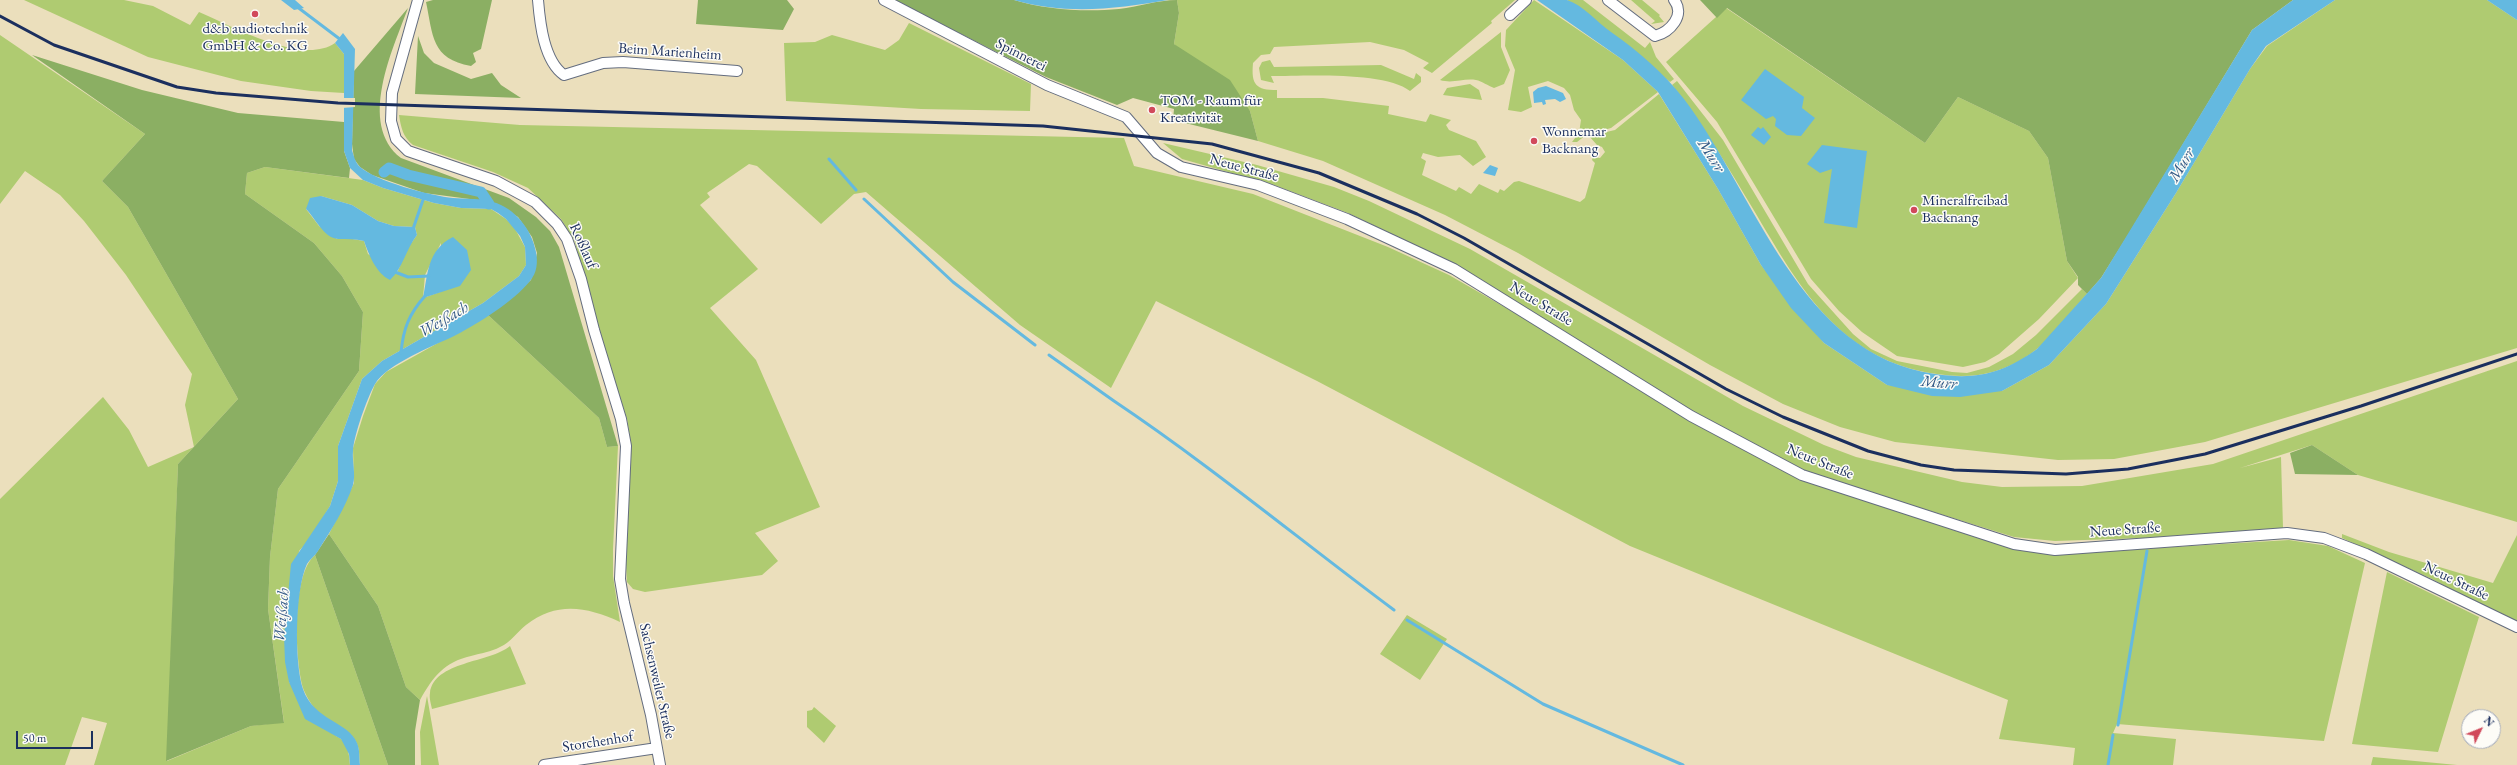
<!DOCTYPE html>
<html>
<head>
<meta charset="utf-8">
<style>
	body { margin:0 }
	#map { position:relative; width:2517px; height:765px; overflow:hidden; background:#ebdfbc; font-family:"EB Garamond",serif }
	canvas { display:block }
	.north { position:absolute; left:2461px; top:709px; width:40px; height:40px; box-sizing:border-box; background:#fdfcf7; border:1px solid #a3aaba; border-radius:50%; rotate:47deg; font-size:11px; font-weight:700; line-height:16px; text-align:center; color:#1b2f5e }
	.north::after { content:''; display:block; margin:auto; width:14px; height:18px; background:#d1495b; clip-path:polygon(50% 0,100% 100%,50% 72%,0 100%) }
	.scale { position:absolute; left:16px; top:731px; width:77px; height:18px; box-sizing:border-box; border:2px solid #1b2f5e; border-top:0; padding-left:5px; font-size:12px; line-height:14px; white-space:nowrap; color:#1b2f5e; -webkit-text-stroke:3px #fdfcf7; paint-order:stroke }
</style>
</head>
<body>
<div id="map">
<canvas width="2517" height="765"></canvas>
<div class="north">N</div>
<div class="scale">50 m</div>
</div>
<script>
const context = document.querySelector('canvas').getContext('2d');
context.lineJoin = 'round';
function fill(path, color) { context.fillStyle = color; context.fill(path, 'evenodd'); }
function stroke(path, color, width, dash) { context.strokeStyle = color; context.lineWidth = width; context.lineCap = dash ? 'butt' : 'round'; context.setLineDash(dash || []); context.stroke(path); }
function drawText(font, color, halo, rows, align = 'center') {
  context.font = font + ' "EB Garamond",serif'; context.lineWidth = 3; context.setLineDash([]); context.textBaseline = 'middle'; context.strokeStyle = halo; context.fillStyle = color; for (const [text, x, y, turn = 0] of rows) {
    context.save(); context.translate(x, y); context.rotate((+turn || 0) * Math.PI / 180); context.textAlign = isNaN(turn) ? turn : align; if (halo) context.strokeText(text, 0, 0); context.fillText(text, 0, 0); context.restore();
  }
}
fill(new Path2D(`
	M24,0h100l29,6 37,19 9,-13c33,14 103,54 136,31l9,11v39l-33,-2 -70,-10 -93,-24z
	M1177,0h338l-24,21 1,2 -60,50 -9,-5 6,-5 -25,-13 -34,-8 -96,5 -4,7 -9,1 -8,8c-2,22 3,27 24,27v8h46l66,8 -1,8 38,8 4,-8 21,6 -5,5 3,5 27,11 10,16 -13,9 -13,-11 -22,2 -15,-4 -2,5 5,3 -4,14 34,16 3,-4 12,7 8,-10 19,9 2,-4 4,2 10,-9 5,-1 61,21 5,-4 10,-35 -3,-3 1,-3 7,1 5,-6 -3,-5 -5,-2 -8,-9 26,-6 44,-36 59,95 43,76 63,78 63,42 115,6 47,-26 57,-61 70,-111 74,-124 17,-23 68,-46h152l30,20v328l-312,94 -91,17 -56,1 -163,-18 -55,-15 -57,-23 -73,-39 -192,-112 -73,-38 -122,-54 -65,-20 -8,-30 -76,-67 5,-31z
	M1534,0l89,60 35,32 -47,36 -25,7 -9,7h-5l7,-9 2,-13 -7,-10 -4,-15 -6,-7 -16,-7 -20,6 4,20 -11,5 -13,-2 7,-40 -10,-24 1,-16z
	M1567,0h16l62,48 5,-6 6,15 18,22 -4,3z
	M1631,0h11l18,15 -1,1 5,6 -13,2 4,-3z
	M1726,8l199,135 33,-46 71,34 19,27 19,103 11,17 -39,41 -40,35 -14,8 -22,5 -66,-11 -35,-24 -23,-21 -28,-32 -94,-157 -51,-60z
	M909,23l122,61 -1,27 -109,-2 -135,-8 -2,-58 31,-1 17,-7 53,15 14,-10z
	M1501,32v15l9,23 -6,14 -10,4c-6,-2 -12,-7 -18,-8 -13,-2 -23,4 -36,0z
	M0,35l145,99 -43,47 26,26 110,192 -60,65 -11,297 84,-35 33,-4 -16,-113 2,-52 8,-68 81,-118 4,-59 -21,-36 -28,-33 -69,-49 2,-21 18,-6 98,13 20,8 51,15 27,5 30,1 15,10 8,8 11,20 1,18 -7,11 -36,27 -101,58 -20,18 -24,67v35l-8,25 -19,32 -12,13 -10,131 47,54c12,5 13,17 14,29h-256l13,-42 -25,-6 -17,48h-65v-266l103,-102 26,33 19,37 46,-20 -9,-42 7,-31 -66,-99 -42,-54 -24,-26 -35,-24 -25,33zM321,196l31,9 26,16 16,5 21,1 2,8 -10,14 -10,24 -29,-19 -4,-13 -17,-3 -10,1 -18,-13 -13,-17zM441,243l-1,49 -17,6 2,-23z
	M1270,60l4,7 107,-2 33,14 2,-6 5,4v5l-11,9c-25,-20 -106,-15 -139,-15l3,7 -13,-3 -2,-12 3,-6z
	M1677,81l46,59 85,144 45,50 18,15 26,12 55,11 15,1 22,-6 24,-13 23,-19 46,-46 5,5c-19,21 -37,48 -61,63 -28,18 -57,22 -89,17 -105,-14 -144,-100 -193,-180 -22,-37 -45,-75 -72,-109z
	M1470,84l9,6 3,10 -39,-5 4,-7z
	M399,115l121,10 604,13 10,28 119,28 135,53 61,28 352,203 155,53 59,17 42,6 232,-14 39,6 37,17 -41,178 -207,-17 -4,9 63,6 -3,26h-100l2,-17 -76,-9 9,-39 -378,-154 -313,-165 -161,-80 -45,87 -91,-63 -154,-133 -12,2 -33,30 -64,-58 -8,-2 -42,29 3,4 -10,8 58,64 -48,39 46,52 64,147 -65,26 23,28 -16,14 -117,17 -12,-3 -6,-7 -2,-35 6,-103 -4,-25 -27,-79 -25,-98 -14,-23 -33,-31 -35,-16 -80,-27c-10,-8 -12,-17 -14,-30z
	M1163,143l94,22 77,22 35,14 101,48 273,157 81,39 32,12 106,25 40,5 80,-1 131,-22 304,-103v161l-159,-47 -46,-30 -72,23 41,-11 2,71 -139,10 -89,3 -41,-4 -209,-65 -115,-62 -234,-145 -108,-52 -74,-28 -92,-26z
	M488,315l111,103 8,29 11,-1 -5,103v27l7,46c-33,-15 -63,-21 -94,3 -9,7 -15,17 -26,22 -9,5 -19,6 -29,9 -27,6 -38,21 -51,44l-14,-13 -28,-81 -49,-72 25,-51 -1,-35 10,-32 12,-32 11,-12z
	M2342,534l47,18 104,31 24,-48v89l-85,-45 -90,-41z
	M315,555l73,210h-28c-1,-6 0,-15 -3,-21 -7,-18 -30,-20 -42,-35 -4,-5 -10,-15 -12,-21 -8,-29 -12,-113 12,-133z
	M2387,572l92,45 -41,135 -86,-8z
	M1407,615l40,24 -27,41 -40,-26z
	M510,646l16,38 -94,25c-1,-5 -3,-11 -2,-16 4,-32 60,-30 80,-47z
	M427,696l12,69h-18l-1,-33z
	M814,707l22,19 -12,17 -17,-16v-16l5,-1z
	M2373,757l84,8h-86z`), '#afcb71');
fill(new Path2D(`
	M433,0h59l-11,49 -8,4 3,9 -5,4c-40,-7 -38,-31 -45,-64z
	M698,0h89l7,9 -11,21 -87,-6z
	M894,0h120c33,10 71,12 105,9 19,-2 38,-9 58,-9l2,13 -5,31 56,36 20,31 8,30 -85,-21 1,-11 -41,-11 -16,7 -71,-28z
	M1700,0h593l-41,30 -124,205 -27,43 -14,16 -9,-9v-8l-11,-16 -19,-103 -19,-27 -71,-34 -33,46 -198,-135 -10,10z
	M408,8c-15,41 -51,116 -7,150l108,40 27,19 14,14 9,16 59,199 -11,1 -8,-29 -111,-103 43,-35 6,-27 -5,-16 -14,-20 -26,-15 -68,-9 -52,-18 -12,-8 -6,-8 -2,-15 2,-73z
	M418,36l6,17 10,10 37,16 21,-6 9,12 20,13 -106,-4z
	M32,55l110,35 96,23 106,9v29l6,17 -1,10 -84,-11 -18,6 -2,21 69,49 28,33 21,36 -4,59 -81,118 -8,68 -2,52 16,114 -33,3 -85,35 12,-297 60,-65 -110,-192 -26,-26 43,-47z
	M2312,445l46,30 -63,-1 -5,-21z
	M329,534l49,72 28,81 14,13 -5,31v34h-27l-73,-210z`), '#8baf63');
fill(new Path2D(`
	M281,0h14l9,8 -10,2z
	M1014,0h154c-51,9 -103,15 -154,0z
	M1537,0c9,0 22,0 30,0 16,5 31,23 44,32 27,19 53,41 73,67 72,95 115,256 251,275 41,6 67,0 102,-25l64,-71 151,-248 41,-30h42l-69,46 -16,23 -74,124 -70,111 -57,61 -47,26 -42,6 -28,-1 -45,-11 -63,-42 -33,-35 -30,-43 -43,-76 -60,-97 -35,-32z
	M2487,0h30v20z
	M343,33l12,16 -3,101c2,7 3,11 7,16 15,15 73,30 94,32 13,1 27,0 40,4 22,6 39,28 43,50 2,10 1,21 -6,29 -16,20 -51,42 -74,54 -22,11 -68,28 -81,49 -8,14 -21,51 -22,67 -1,10 3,24 0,34 -8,24 -22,45 -35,66 -3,5 -8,8 -11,13 -12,25 -13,98 -4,125 11,32 45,32 54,54 3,6 2,16 3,22h-10l-1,-11 -8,-15 -36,-20 -16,-37 -4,-20 -1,-26 7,-72 39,-58 8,-25v-35l24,-67 20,-18 101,-58 36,-27 7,-11 -1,-18 -5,-11 -14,-17 -8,-6 -7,-4 -30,-1 -27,-5 -51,-15 -20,-8 -13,-12 -6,-17v-97l-9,-11z
	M1765,69l39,28 -2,11 13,10 -14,18 -14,-1 -12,-9 1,-7 -3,-3 -7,3 -25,-19z
	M1546,86l17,7 3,6 -6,3 -5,-3 -10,1 1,4 -3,1 -1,-3 -8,1 -1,-11 5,-4z
	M1758,127l3,2 2,-2 8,10 -7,8 -13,-10z
	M1822,145l45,6 -10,77 -33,-5 8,-54 -12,4 -13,-9z
	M1490,165l8,3 -3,8 -12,-3z
	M321,196l31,9 26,16 16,5 21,1 2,8c-11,14 -14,33 -27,45 -14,-7 -21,-25 -26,-39 -9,-2 -17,-2 -26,-2 -14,-1 -23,-21 -32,-30l4,-11z
	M453,237l14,13 4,20 -11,16 -37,12c5,-24 4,-48 30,-61z`), '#64b9e0');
fill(new Path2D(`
	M342,98h13v9l-13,1z`), '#ebdfbc');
stroke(new Path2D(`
	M296,6l45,34
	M829,159l27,31
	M864,199l89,83 82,63
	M413,229l11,-32
	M395,272l13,5 21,-1
	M401,353c2,-24 8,-39 24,-57
	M1049,355l65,46
	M1114,401c97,65 187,140 280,209
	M1407,620l136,84 140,61
	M2118,725l29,-174
	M2108,765l5,-30`), '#64b9e0', 3);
stroke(new Path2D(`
	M384,172l5,-4 19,7 73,17 8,12`), '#64b9e0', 11);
const minor = new Path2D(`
	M418,0l-26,93 -1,28 5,18 12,12 88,30 39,21 22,22 10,15 14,40 13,51 27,89 5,27 -6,133 4,24 27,112 9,50
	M538,0c2,24 6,61 26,75l39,-12 20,-1 114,9
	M884,0l163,85 79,32 31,36 24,14 77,18 89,34 107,50 237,147 111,59 212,69 41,6 232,-17 37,5 42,16 151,73
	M1608,0l47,36c15,-4 31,-21 19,-36
	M1510,15l16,-15
	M544,765l113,-17`);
stroke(minor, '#646d7f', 12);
stroke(minor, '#fff', 10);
stroke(new Path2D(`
	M0,16l54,29 123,42 39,6 122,10 705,23 169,18 107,29 98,41 47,24 262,151 57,28 85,34 53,14 33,5 112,4 62,-5 77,-15 156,-48 156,-52`), '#1b2f5e', 3);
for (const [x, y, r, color] of [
	[255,14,4,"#d1495b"],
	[1152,110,4,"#d1495b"],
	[1534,141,4,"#d1495b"],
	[1914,210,4,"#d1495b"]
]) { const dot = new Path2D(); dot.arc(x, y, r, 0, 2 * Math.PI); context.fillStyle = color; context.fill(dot); stroke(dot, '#fdfcf7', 1.5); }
drawText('15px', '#1b2f5e', '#fdfcf7', [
	["d&b audiotechnik",255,29,"center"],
	["GmbH & Co. KG",255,46,"center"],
	["TOM - Raum für",1160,101],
	["Kreativität",1160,118],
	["Wonnemar",1542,132],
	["Backnang",1542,149],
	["Mineralfreibad",1922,201],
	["Backnang",1922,218]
], 'left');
drawText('15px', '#1b2f5e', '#fdfcf7', [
	["Beim Marienheim",670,52,4],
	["Spinnerei",1021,55,27],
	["Neue Straße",1244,168,15],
	["Roßlauf",583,246,66],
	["Neue Straße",1541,304,31],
	["Neue Straße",1820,462,22],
	["Neue Straße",2125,530,-4],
	["Neue Straße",2456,581,26],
	["Sachsenweiler Straße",657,681,77],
	["Storchenhof",598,742,-9]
]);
drawText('italic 16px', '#315885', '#fdfcf7', [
	["Murr",1711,156,57],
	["Murr",2182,165,-60],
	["Weißach",444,320,-30],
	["Murr",1939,383,5],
	["Weißach",282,615,-85]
]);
</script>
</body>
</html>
